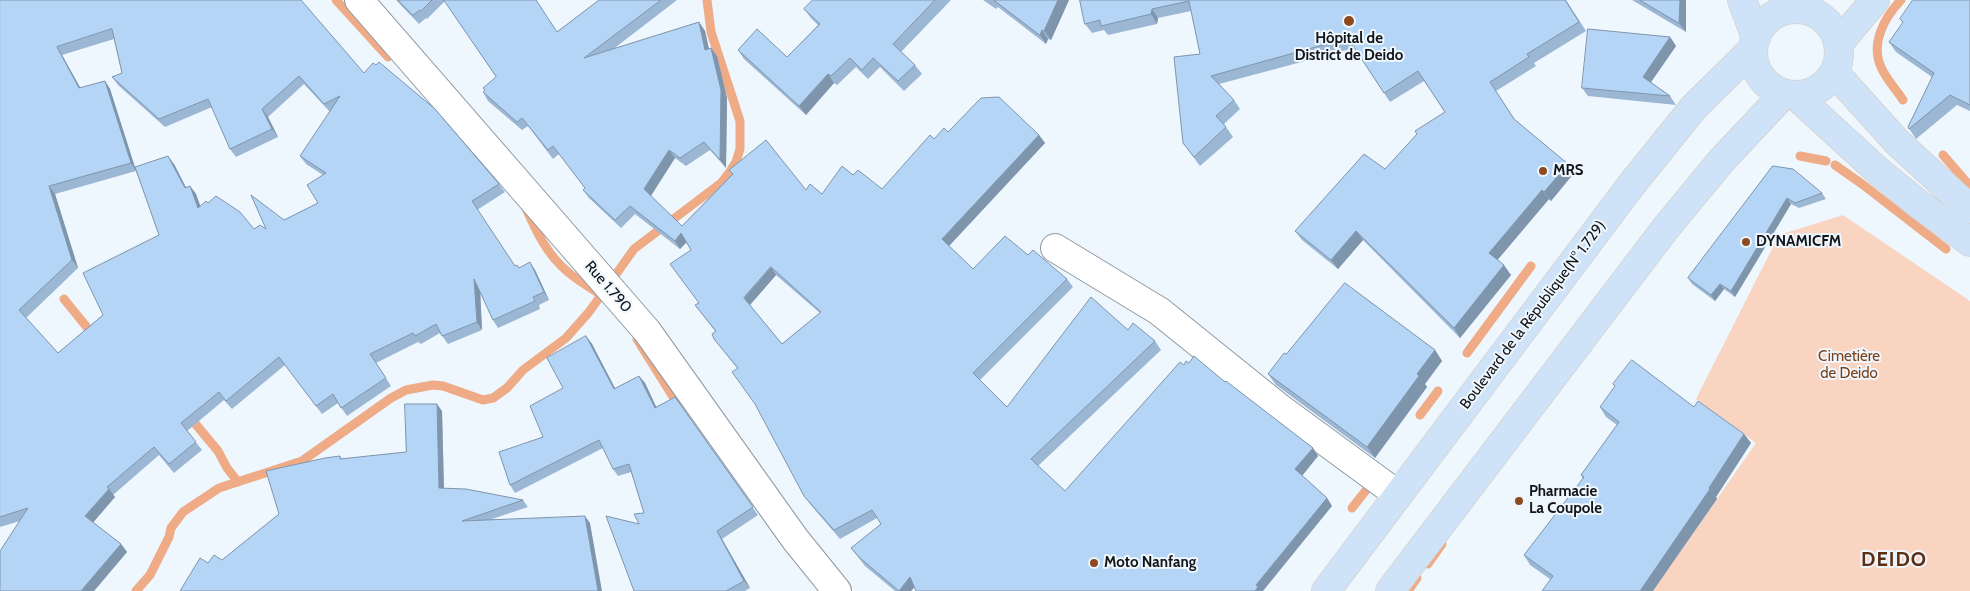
<!DOCTYPE html>
<html>
<head>
<meta charset="utf-8">
<style>
	body { margin:0 }
	canvas { display:block; background:#eef6fe }
</style>
</head>
<body>
<canvas width="1970" height="591"></canvas>
<script>
const context = document.querySelector('canvas').getContext('2d');
context.lineJoin = 'round';
function fill(path, color) { context.fillStyle = color; context.fill(path, 'evenodd'); }
function stroke(path, color, width, dash) { context.strokeStyle = color; context.lineWidth = width; context.lineCap = dash ? 'butt' : 'round'; context.setLineDash(dash || []); context.stroke(path); }
function drawText(font, color, halo, rows, align = 'center') {
  context.font = font + ' Cabin,sans-serif'; context.lineWidth = 4; context.setLineDash([]); context.textBaseline = 'middle'; context.strokeStyle = halo; context.fillStyle = color; for (const [text, x, y, turn = 0] of rows) {
    context.save(); context.translate(x, y); context.rotate((+turn || 0) * Math.PI / 180); context.textAlign = isNaN(turn) ? turn : align; if (halo) context.strokeText(text, 0, 0); context.fillText(text, 0, 0); context.restore();
  }
}
fill(new Path2D(`
	M1843,215l127,86v290h-317l103,-148 -60,-44 83,-164z`), '#f9d4c0');
stroke(new Path2D(`
	M336,0l52,57
	M1901,0c-16,17 -31,43 -20,67 5,12 15,22 22,33
	M1943,155l27,31
	M1800,156l26,5
	M1835,165l27,19 84,65
	M525,206c11,25 22,49 43,66 10,9 22,15 33,23
	M64,299l30,37
	M637,339l40,64
	M1467,353l64,-87
	M188,415l30,36 9,17 11,14
	M1420,415l18,-24
	M1352,508l15,-19
	M1428,564l14,-20
	M136,591l14,-16 19,-38 2,-9 12,-16 36,-24 83,-27 89,-63 15,-8 27,-5 10,1 40,14 10,-2 14,-10 16,-18 43,-32 23,-26 45,-63 87,-66 8,-10 7,-11 4,-13v-28l-29,-89 -4,-32
	M1408,591l9,-13`), '#efab85', 9);
const minor = new Path2D(`
	M359,0l288,331 148,208 42,52
	M1055,248l104,63 118,95 120,88`);
const major = new Path2D(`
	M1742,0l14,38
	M1753 52a43 43 0 1 1 86 0a43 43 0 1 1-86 0Z
	M1838,44l37,-44
	M1834,72l63,70 73,67
	M1795,95l82,75 39,32 54,40
	M1326,591l306,-407 62,-77 59,-58
	M1390,591l275,-362 56,-68 63,-67`);
stroke(minor, '#9099a3', 30);
stroke(major, '#d5d5d6', 30);
stroke(minor, '#fff', 28);
stroke(major, '#cee3f8', 28);
fill(new Path2D(`
	M0,0l364,73 135,111 6,8 -28,18 38,56 4,2 16,2 14,30 -10,5 1,4 -42,19 -5,-8 -13,-28 2,38 -34,14 -8,-11 -19,11 -3,-2 -42,21 15,23 -44,30 -9,-13 -16,11 -37,-49 -53,44 -8,-9 -37,31 15,19 -28,23 -15,-18 -46,40 2,2 -22,25 28,22 6,8 -33,39h-94l20,-70 -20,6zM114,39l8,34 -10,4 6,8 47,42 47,-20 18,42 6,8 42,-20 -10,-20 36,-33 26,28 -30,44 6,8 17,11 -5,28 -52,26h-12l-46,-26 -8,3 -4,-12 -6,-8 -4,1 -12,-23 -39,3 -25,-78 -5,-8 -25,7 -18,-33zM136,171l23,64 -56,80 -45,38 -32,-35 52,-50 -23,-74z
	M396,0h140l21,32 42,-32h78l-65,50 87,-28 6,9 4,18 2,-1 6,8 10,42 -1,70 -16,-18 -24,16 -11,-8 -24,38 31,30 50,-52 -3,-4 93,24 31,-19 29,14 52,-50 14,-7 91,3 6,8 -96,103 24,23 55,-14 39,24 6,8 -93,93 27,27 121,-77 27,11 6,9 -123,116 27,25 119,-126 5,-2 36,19 88,66 5,8 -16,20 25,22 5,8 -417,81 -4,4h-16l-30,-25 -14,-18 30,-24 -4,-6 -37,21 -30,-35 -6,-8 -67,-128 -23,-29 1,-8 -20,-26 3,-2 -7,-53 -5,-8 -6,7 -45,-35 -14,14 -32,-30 -6,-8 2,-2 -26,-34 -6,5 -25,-33 -6,4 -34,-29 -5,-9 13,-15 -51,-76 -18,18 -1,-1 -7,6zM776,275l44,38 -38,31 -32,-39z
	M813,0h138l-50,52 14,13 7,9 -18,17 -24,-24 -12,12 -12,-12 -19,18 -3,-2 -28,32 -62,-56 -6,-9 49,7 31,-32 -7,-7 -7,-9z
	M983,0h86l-18,40 -3,-1 -2,5 -48,-37 -2,2z
	M1080,0h486l20,31 -52,32 2,3 -40,25 19,29 53,44 6,9 -23,28 -2,-2 -52,61 14,15 -51,63 -97,-98 -25,29 -36,-29 -7,-9 90,-62 60,-57 -21,-31 -34,21 -36,-54 -135,36 15,16 6,9 -16,15 9,13 -33,29 -17,-23 17,-89 -9,-43 -33,7 -1,6 -49,11 -4,-5 -12,3 -7,-9z
	M1632,0h54v32z
	M1970,0v111l-13,-6 -41,34 -8,-12 24,-50 -36,-25 -7,-10 14,-19 -3,-4z
	M1670,37l6,9 -25,36 19,14 6,9 -88,-9 -6,-8z
	M1773,166l49,27 4,6 -27,9 -8,-4 -56,93 -11,-8 -9,12 -23,-17 -4,-6z
	M586,336l6,8 23,44 24,-12 6,7 11,24 19,-10 83,118 -36,24 28,49 -5,3h-111l5,-67 5,-11 -13,-41 -13,4 -5,-7 -10,-21 -88,45 -5,-8 33,-48 20,-49z
	M1435,350l7,11 -17,23 2,3 -52,71 -99,-73 -8,-11 18,-20z
	M1613,384l81,23 50,27 7,9 -35,54 1,2 -167,80 -20,-14 -6,-10 59,-76 -2,-4 36,-50 -11,-8 -6,-10 15,-20z
	M442,411l2,77 79,12 5,7 -36,12 98,4 -382,40 14,-3 57,-46 61,-58 2,3 64,-7z`), '#9cb7d4');
fill(new Path2D(`
	M1058,0h11l-18,40 -7,-9z
	M1680,0h6v32l-7,-9z
	M1152,9l6,9 -1,6 -6,-10z
	M699,22l6,9 6,27 -6,-8z
	M1042,30l6,9 -2,5 -6,-9z
	M1670,37l6,9 -27,39 -6,-8z
	M57,47l5,8 23,41 -6,-8z
	M711,48l6,8 10,42 -1,70 -6,-8z
	M828,74l6,9 -28,32 -7,-9z
	M105,81l5,8 26,82 -5,-8z
	M262,109l6,8 10,20 -6,-8z
	M1039,135l6,8 -97,104 -6,-8z
	M669,150l6,8 -25,39 -6,-8z
	M168,156l6,8 16,32 -5,-8z
	M1568,164l6,9 -23,28 -7,-9z
	M49,186l6,8 23,74 -6,-8z
	M190,186l6,8 8,22 -6,-8z
	M1542,190l7,9 -54,64 -6,-10z
	M1787,198l4,6 -56,93 -4,-6z
	M1356,231l7,9 -25,29 -7,-9z
	M681,233l6,9 -7,7 -5,-8z
	M530,262l5,8 14,30 -5,-8z
	M1504,265l7,10 -51,63 -6,-10z
	M771,267l5,8 -27,31 -5,-8z
	M474,279l6,8 2,43 -5,-8z
	M1720,284l4,5 -9,12 -4,-6z
	M586,336l6,8 27,52 -5,-7z
	M1435,350l7,11 -17,23 2,3 -52,71 -8,-11 50,-73z
	M639,376l6,7 15,32 -5,-7z
	M437,404l5,7 2,84 -5,-7z
	M1744,434l7,9 -35,54 1,2 -64,92h-13z
	M1313,448l5,8 -17,21 -6,-8z
	M109,489l6,8 -24,28 -6,-9z
	M1327,498l5,8 -69,85h-8l1,-6z
	M585,516l5,7 12,68h-4z
	M717,531l5,8 28,49 -6,-7z
	M121,544l6,8 -33,39h-13z
	M910,577l6,8 -5,6h-12z`), '#7f95ac');
const building = new Path2D(`
	M0,0h301l63,73 9,-10 3,2 3,-3 56,47 64,75 -27,17 43,65 2,-1 2,3 11,-6 14,30 -11,5 2,4 -42,19 -19,-41 3,43 -35,14 -6,-12 -21,12 -2,-3 -43,21 16,24 -45,30 -8,-14 -17,12 -37,-49 -53,44 -7,-9 -38,31 15,19 -27,22 -15,-17 -47,40 2,2 -24,27 36,28 -40,47h-81v-40l28,-43 -28,9zM112,29l10,44 -10,4 47,42 49,-20 22,50 42,-20 -10,-20 37,-33 25,28 16,-8 -40,60 26,17 -19,12 11,18 -34,17 -33,-25 15,34 -6,-4 -6,4 -14,-17 -24,-16 -8,7 -2,-2 -8,7 -8,-22 -5,2 -17,-32 -33,11 24,68 -76,38 20,42 -45,38 -39,-43 53,-50 -23,-74 82,-23 -26,-82 -26,7 -22,-41z
	M398,0h34l-11,11 -1,-1 -7,5z
	M444,0h92l21,32 42,-32h62l-77,58 115,-36 6,28 6,-2 10,42 -1,70 -16,-18 -24,16 -11,-8 -25,39 38,37 51,-52 -4,-4 37,-30 40,50 4,-6 12,10 20,-28 11,9 5,-5 24,19 48,-54 4,4 10,-11 4,4 33,-34 18,-1 40,38 -97,104 31,30 32,-33 23,19 5,-5 34,29 -94,94 34,34 84,-110 37,33 5,-7 22,18 -124,118 34,32 115,-129 4,3 2,-4 3,2 5,-7 31,26 1,-1 87,67 -18,21 32,29 -71,87 2,2 -3,4h-339l-6,-14 -11,14 -39,-33 -9,-10 30,-24 -9,-14 -38,20 -30,-34 -49,-92 -23,-32 6,-4 -24,-29 -2,-5 4,-3 -21,-26 4,-2 -29,-39 21,-14 -10,-17 -6,8 -45,-35 -15,14 -32,-30 2,-2 -32,-42 -5,4 -26,-32 -5,4 -34,-30 2,-2 -2,-2 13,-11zM771,267l50,45 -39,32 -38,-46z
	M813,0h122l-42,44 22,21 -17,16 -25,-23 -11,12 -12,-12 -19,18 -3,-2 -29,32 -61,-56 19,-21 30,28 33,-33 -16,-15z
	M994,0h64l-14,31 -2,-1 -2,5z
	M1080,0h485l14,22 -52,32 2,3 -39,25 24,37 54,45 -24,28 -2,-2 -53,63 15,12 -50,63 -98,-97 -25,29 -36,-29 69,-77 21,15 32,-35 -2,-3 30,-19 -27,-41 -34,22 -36,-55 -137,38 23,24 -18,16 10,11 -32,30 -11,-14 -9,-86 26,-3 -11,-53 -37,8 -1,5 -50,12 -1,-6 -15,4z
	M1640,0h40l-1,23z
	M1913,0h57v105l-20,-10 -41,34 -1,-2 26,-54 -45,-31 14,-20 -3,-3z
	M1588,29l82,8 -27,40 27,19 -88,-8z
	M1773,166l20,3 29,24 -27,10 -8,-5 -56,93 -11,-7 -9,11 -23,-17z
	M1345,283l90,67 -18,24 2,2 -52,71 -99,-73 16,-21 2,1z
	M586,336l28,53 25,-13 16,32 20,-11 78,110 -36,24 27,50 -18,10h-92l-28,-75 33,8 -5,-10 10,-1 -15,-49 -16,5 -14,-29 -89,45 -11,-33 44,-15 -13,-31 33,-18 -16,-30z
	M1632,360l62,47 4,-6 46,33 -35,54 1,1 -70,102h-98l11,-15 -29,-21 60,-78 -3,-2 38,-53 -19,-15 15,-21 -2,-2z
	M405,404h32l2,84 27,1 57,11 -61,21 123,-5 13,75h-418l20,-33 8,5 6,-8 8,5 57,-46 -13,-43 59,-13 15,-2v3l66,-7z`);
fill(building, '#b5d5f6');
stroke(building, '#7f95ac', 1);
for (const [x, y, r, color] of [
	[1349,21,6,"#8e4a1e"],
	[1543,171,5,"#8e4a1e"],
	[1746,242,5,"#8e4a1e"],
	[1519,501,5,"#8e4a1e"],
	[1094,563,5,"#8e4a1e"]
]) { const dot = new Path2D(); dot.arc(x, y, r, 0, 2 * Math.PI); context.fillStyle = color; context.fill(dot); stroke(dot, '#eef6fe', 2); }
drawText('bold 15px', '#131619', '#eef6fe', [
	["Hôpital de",1349,39,"center"],
	["District de Deido",1349,56,"center"],
	["MRS",1553,171],
	["DYNAMICFM",1756,242],
	["Pharmacie",1529,492],
	["La Coupole",1529,509],
	["Moto Nanfang",1104,563]
], 'left');
drawText('15px', '#131619', '#eef6fe', [
	["Rue 1.790",608,287,49],
	["Boulevard de la République(N° 1.729)",1533,315,-53]
]);
drawText('15px', '#7c3f15', '#eef6fe', [
	["Cimetière",1849,357],
	["de Deido",1849,374]
]);
context.letterSpacing = '1px';
drawText('bold 20px', '#5d2e10', '#eef6fe', [
	["DEIDO",1894,560]
]);
context.letterSpacing = '0px';
</script>
</body>
</html>
